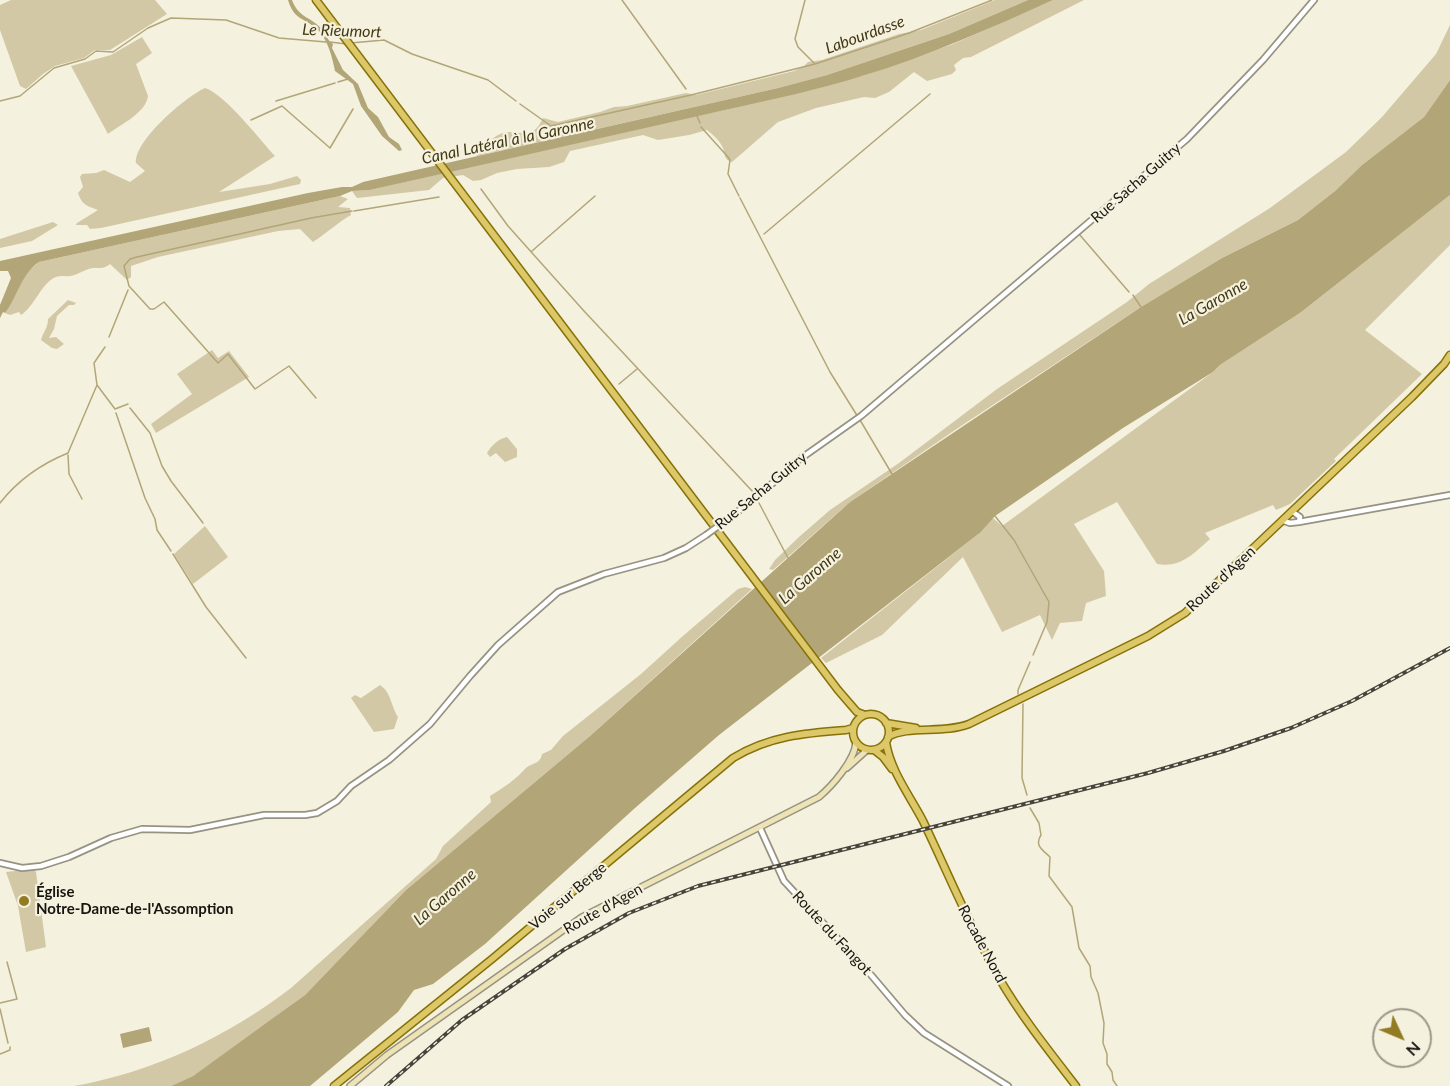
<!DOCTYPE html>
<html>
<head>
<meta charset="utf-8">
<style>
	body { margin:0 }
	#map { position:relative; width:1450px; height:1086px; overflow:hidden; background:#f5f1df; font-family:Lato,sans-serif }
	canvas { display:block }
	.north { position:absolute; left:1372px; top:1008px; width:60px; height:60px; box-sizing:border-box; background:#f5f1df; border:2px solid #9c998c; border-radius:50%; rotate:134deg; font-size:16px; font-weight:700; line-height:24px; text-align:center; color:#17150f }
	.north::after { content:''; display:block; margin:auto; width:21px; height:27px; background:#927b22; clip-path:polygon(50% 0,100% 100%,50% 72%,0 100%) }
</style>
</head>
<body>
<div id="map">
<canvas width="1450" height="1086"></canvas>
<div class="north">N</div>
</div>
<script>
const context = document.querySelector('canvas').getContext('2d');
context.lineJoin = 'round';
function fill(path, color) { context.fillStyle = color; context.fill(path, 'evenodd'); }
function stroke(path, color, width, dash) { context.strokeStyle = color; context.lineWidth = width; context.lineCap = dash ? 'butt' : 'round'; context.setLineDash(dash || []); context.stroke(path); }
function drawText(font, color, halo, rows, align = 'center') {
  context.font = font + ' Lato,sans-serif'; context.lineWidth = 4.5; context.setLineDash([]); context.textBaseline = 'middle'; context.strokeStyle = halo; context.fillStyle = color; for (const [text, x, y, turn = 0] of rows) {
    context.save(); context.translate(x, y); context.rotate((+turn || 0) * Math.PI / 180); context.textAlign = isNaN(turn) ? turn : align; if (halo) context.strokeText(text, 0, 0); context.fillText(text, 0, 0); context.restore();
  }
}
fill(new Path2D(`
	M11,0h144l12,14 -57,36h-15l-11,8 -29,8 -12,8 -17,15 -6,-3 -20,-56v-25z
	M995,0h33l-79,34 -122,41 -49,13 -301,68 -2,-4c9,-4 15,-13 23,-17 19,-10 32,11 45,-17l15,4 42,-10 14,-5 13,-1 59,-13 10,2 98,-24 10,-5 4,-4 14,-2 77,-26 22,-4z
	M1053,0h31l-113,57 -8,1 -9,7 2,5 -4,4 -25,7 -13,-9 -25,20 -14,6 -11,-1 -48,11 -38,14 -46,40c-10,-3 -6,-9 -10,-16 -3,-6 -10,-12 -15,-16l-18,5 -31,5 -15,-5 -73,16 -6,11 -15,5 -32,2 -20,4 -16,7 -8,1 -10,-6 -20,3 -14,12 -72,8 -5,-7 18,-1 216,-50 134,-29 142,-35 91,-32z
	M1450,25v55l-26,37 -62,48 -27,26 -37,29 -76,38 -81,49 -186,123 -105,72 -77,68 -4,-1 6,-9 24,-23 31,-27 69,-47 98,-74 130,-87 22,-18 121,-76 76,-56 36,-35 54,-63z
	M142,37l10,16 -16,11 12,32c-2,17 -27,28 -40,38l-37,-68 40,-11z
	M205,88c20,6 55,52 70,68l-56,36 51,-8 27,-8 4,4 -1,4 -199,44 -11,1 -3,-4h-11l1,-2 21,-13c-11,-4 -16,-5 -20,-17l5,-6 -3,-10 2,-3 14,-1 8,-3 26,12 15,-11 -9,-8c-2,-22 49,-66 69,-75z
	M1450,195v50l-85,85 57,44 -88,85 2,2 -46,43 -14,6 -3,-5 -68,28 5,6c-17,15 -29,29 -53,25l-40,-62 -43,22 30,47 2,25 -20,7 -4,18 -22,2 -8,17 -12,-25 -38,17 -39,-75 -81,78 -56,28 -5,-5 160,-126 12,-14 9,8 211,-154 7,-7 80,-52z
	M340,196l8,3 -10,8 12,1 1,7c-14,8 -24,18 -38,27l-13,-13 -22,2 -120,26 -27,9v11l-4,3 -17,-16c-6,5 -10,4 -17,4 -8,1 -15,7 -23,8 -4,1 -9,-1 -14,1 -15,6 -21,29 -35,38l-2,-3 -9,3 -5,-2 22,-41 12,-10z
	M53,222l5,3 -26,16 -32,7v-9z
	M68,300l8,3 -2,2h-5l-12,11 -3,13 -5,9 7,-1 8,7 -7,5 -5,-1 -11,-8c2,-8 7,-12 7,-21z
	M212,350l6,8 11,-7 20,26 -93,56 -5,-9 41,-30 -15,-20z
	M507,437l10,12v8l-12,5 -9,-9 -6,4 -3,-4c4,-7 11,-14 20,-16z
	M205,526l23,31 -35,27 -19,-30z
	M745,587l7,2 -162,147 -184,154 -101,105 -39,29 -73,52 -22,10h-97c79,-14 153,-49 217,-98l145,-129 7,-13 48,-44 -1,-6c13,-8 25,-16 35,-27 7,-7 15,-4 17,-15l9,-4 12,-14 78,-62 43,-39 54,-46z
	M380,685c11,7 11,21 18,32l-4,12 -20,3 -23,-34 4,-3 6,3z
	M34,869l2,3 10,75 -20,5 -8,-46 -12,-34z`), '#d2c8a5');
fill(new Path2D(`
	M288,0h4c7,18 17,16 29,28 5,6 6,12 12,16l-1,4 11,22 15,14 10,24 10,9 11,20 10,7 3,6 -3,1 -17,-15 -21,-30 -8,-22 -18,-13c-3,-15 -7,-31 -18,-42 -14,-12 -23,-9 -29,-29z
	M1028,0h25c-62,28 -125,56 -191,76 -22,7 -44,12 -66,18l-426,96 -18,1 -12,5 -301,66c-18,12 -21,34 -34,51l-2,-1 -3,6v-13l11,-27 -3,-7h-8v-10l308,-68 34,-6h10l11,-5 415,-94 49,-13 122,-41z
	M1450,80v115l-150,118 -80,52 -7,7 -90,56 -128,88 -14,16 -262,203 -84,73 -150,136 -52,40 -19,6 -16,22 -88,74h-139l22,-10 112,-81 101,-105 184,-154 260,-234 291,-195 81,-49 76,-38 37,-29 27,-26 62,-48z
	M149,1027l3,14 -29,7 -3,-14z`), '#b2a577');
stroke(new Path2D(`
	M622,0l64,89
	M805,0l-10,39 3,8 17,17 94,-31 83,-33
	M330,42l16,2
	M351,43l33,-3 28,14 76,26 28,21
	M338,82l10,-3
	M0,101l20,-5 34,-28 31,-9 11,-8 17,1 35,-24 23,-10 55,2 53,18 47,4
	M276,101l59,-18
	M520,104l31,22 140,-31 124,-31
	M697,116l3,7
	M251,120l31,-14 48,42 23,-39
	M701,127l27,30 2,3 -2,14 11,22
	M481,189l27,37 76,85 170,182
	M740,198l90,174 28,45
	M354,211l85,-14
	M764,234l166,-140
	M1079,234l50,58
	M532,251l63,-55
	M1133,295l8,12
	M109,337l19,-47
	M619,384l18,-15
	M97,385l18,24 13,-5
	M316,398l-27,-32 -34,23 -27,-35 -10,9 -54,-61 -10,7h-4l-21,-23 -5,-20 6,-7 7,-2 174,-39 41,-7
	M130,408l20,25 12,33 9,15 32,42
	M116,413l29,85 10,21 2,11 14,21
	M860,420l32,54
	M68,455l1,19 13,25
	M0,503c18,-23 41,-39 68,-50l29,-68 -3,-22 11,-16
	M759,503l29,55
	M995,516l19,24 35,62 -2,20 -14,33
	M173,554l33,53 40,51
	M1018,694v-4l12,-28
	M1023,704l-1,74 5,17
	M1030,808l9,15 2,12c-7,11 2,15 9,22l-1,19 23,31 7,41 11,18 1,11 7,16 6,30 -1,20 4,11v10l5,8 1,8 4,6
	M0,1003l17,-4 -10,-37
	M0,1009l8,34
	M0,1054l10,-4v-3`), '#b2a577', 1.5);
const tertiary = new Path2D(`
	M1284,521l6,2 9,-1 1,-5 -7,-5
	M724,522l38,-29 31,-29 68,-48 326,-277 76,-79 51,-60
	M1299,522l151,-27
	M760,828l24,53 82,88 39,46 19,18 84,53
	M0,863l22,5 19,-2 28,-9 42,-19 31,-9 48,1 74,-15h41l12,-2 20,-12 14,-15 38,-26 41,-36 40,-48 28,-31 60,-53 46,-18 60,-16 22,-10 20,-13`);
const secondary = new Path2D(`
	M847,768l20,-18
	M350,1086l37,-31 195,-138 237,-120c13,-11 36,-37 37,-55`);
const primary = new Path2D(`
	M316,0l522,690 19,22 8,3
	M853 732a18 18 0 1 1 36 0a18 18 0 1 1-36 0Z
	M886,723l30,5
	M888,737c19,-12 56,-3 81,-13l179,-88 37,-23 227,-216 32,-33 6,-9
	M886,742c4,28 24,54 37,79 25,52 47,106 76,157 22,38 50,73 77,108
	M874,750l9,7 9,12
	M334,1086l158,-127 241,-201c36,-22 72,-25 113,-28l7,-2`);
stroke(tertiary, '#979383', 8);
stroke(secondary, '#979383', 8);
stroke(primary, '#877108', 9);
stroke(tertiary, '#fff', 4.5);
stroke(secondary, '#ede3b4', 5);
stroke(primary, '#dcc868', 6);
const rail = new Path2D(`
	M386,1086l76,-66 103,-71 64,-36 69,-27 450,-113 76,-22 67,-23 61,-27 98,-53`);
stroke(rail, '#46443b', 4);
stroke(rail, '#f5f1df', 1.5, [4.5]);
const tertiaryBridge = new Path2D(`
	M706,535l18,-13`);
stroke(tertiaryBridge, '#979383', 8, []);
stroke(tertiaryBridge, '#fff', 4.5);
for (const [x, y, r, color] of [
	[24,901,6,"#927b22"]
]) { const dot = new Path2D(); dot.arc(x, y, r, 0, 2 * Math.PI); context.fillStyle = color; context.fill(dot); stroke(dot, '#f5f1df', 2); }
drawText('15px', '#17150f', '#f5f1df', [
	["Rue Sacha Guitry",1136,183,-41],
	["Rue Sacha Guitry",761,491,-39],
	["Route d'Agen",1221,579,-43],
	["Voie sur Berge",568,896,-40],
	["Route d'Agen",603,909,-29],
	["Route du Fangot",832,933,47],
	["Rocade Nord",982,944,62]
]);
drawText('bold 15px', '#17150f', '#f5f1df', [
	["Église",36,892],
	["Notre-Dame-de-l'Assomption",36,909]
], 'left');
drawText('italic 16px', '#423813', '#f5f1df', [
	["Le Rieumort",342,31,2],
	["Labourdasse",865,35,-20],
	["Canal Latéral à la Garonne",508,141,-12],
	["La Garonne",1213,302,-30],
	["La Garonne",810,576,-41],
	["La Garonne",445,897,-41]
]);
</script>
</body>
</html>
